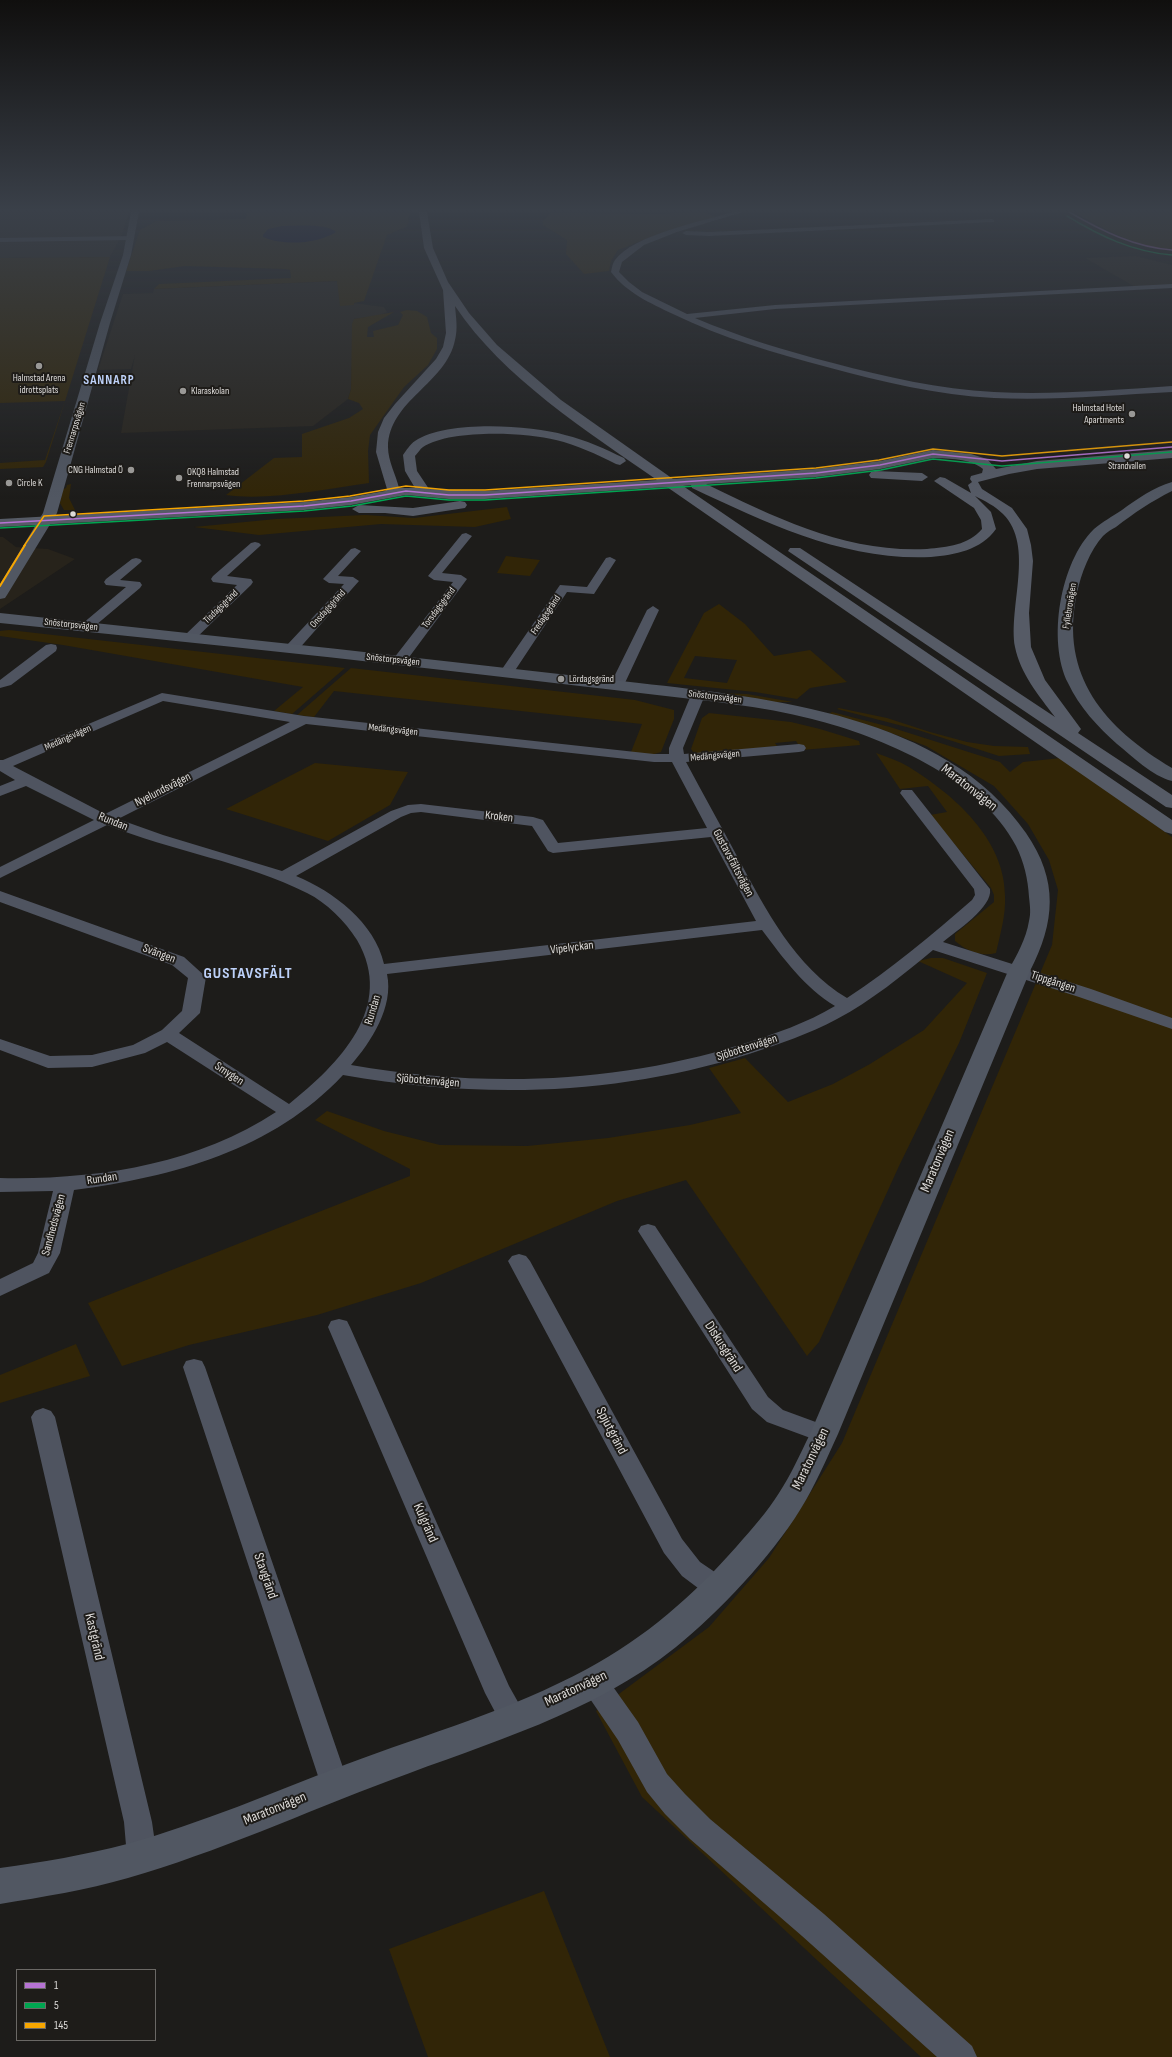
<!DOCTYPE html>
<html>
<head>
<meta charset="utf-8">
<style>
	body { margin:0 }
	#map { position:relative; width:1172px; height:2057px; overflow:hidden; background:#1d1c1a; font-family:"Sofia Sans Condensed",sans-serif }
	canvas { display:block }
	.legend { position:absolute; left:16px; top:1969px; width:140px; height:72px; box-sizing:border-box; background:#1e1c19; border:1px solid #6a6865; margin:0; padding:5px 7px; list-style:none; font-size:12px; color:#dcdad8 }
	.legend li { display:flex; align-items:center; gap:8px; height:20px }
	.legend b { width:20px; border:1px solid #6a6865 }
</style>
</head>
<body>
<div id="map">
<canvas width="1172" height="2057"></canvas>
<ul class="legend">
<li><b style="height:5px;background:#b673d3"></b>1</li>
<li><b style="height:5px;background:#00a651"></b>5</li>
<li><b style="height:5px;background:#f7a600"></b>145</li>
</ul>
</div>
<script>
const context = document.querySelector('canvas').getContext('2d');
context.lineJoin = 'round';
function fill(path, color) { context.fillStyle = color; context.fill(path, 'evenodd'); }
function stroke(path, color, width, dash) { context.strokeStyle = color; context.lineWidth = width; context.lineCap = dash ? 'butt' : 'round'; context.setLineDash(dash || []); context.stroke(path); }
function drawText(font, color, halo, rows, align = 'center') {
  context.font = font + ' "Sofia Sans Condensed",sans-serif'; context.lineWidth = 4; context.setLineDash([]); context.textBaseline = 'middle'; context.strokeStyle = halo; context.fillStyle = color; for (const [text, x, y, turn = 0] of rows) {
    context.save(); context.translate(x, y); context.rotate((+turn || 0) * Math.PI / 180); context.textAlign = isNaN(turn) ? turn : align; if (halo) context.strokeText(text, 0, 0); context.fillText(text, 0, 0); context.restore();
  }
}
fill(new Path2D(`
	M0,212h129l-7,23 -12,22 -110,1z
	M1136,256l36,9v20l-37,2 -50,-29z
	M338,281l15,22 31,4 3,5 -9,4 -24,3 -3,70 -3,10 -35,27 -192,7 14,-78 -4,14 -33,1 25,-76 30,-1 1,-4z
	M0,537h3l13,10 32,2 27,10 -75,50z`), '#27231b');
fill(new Path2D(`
	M247,212h162l1,1 -2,5 1,4 -3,5 -19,8 -23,66 -10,2v2l-14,1 -3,-25 -183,8 5,-5 132,-6 -1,-8 -5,-1 -100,-3 -36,5h-23l14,-41 16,-9 90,-2z
	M687,212h17l12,5 -52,15 -46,18 -7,11 -2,10 -25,3 -18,-20 1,-14 -24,-15v-4l8,-8 113,1z
	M1074,212h98v37c-36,-1 -67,-20 -98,-37z
	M110,257l-64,205 -3,5 -43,2v-6l45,-3 20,-59 -65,2v-145z
	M407,310l10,1 10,6 4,16 6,5v11l-9,16 -24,22 -34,48 -2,16 1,32c-44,6 -100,18 -143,12l48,-37 28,-1v-23l47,-16 14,-9 -4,-6 -11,-4 3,-10 1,-65 2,-5 40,-7 -26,15 -1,10h7l-1,-6 25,-6 5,-10 -3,-3z
	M71,484l-2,14 6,12h-11l-4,-7 3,-14 3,-1 1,-3z
	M507,507l4,12 -36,8 -94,-3 -122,11 -65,-8 82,-8 89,-4 49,3z
	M506,556l34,4 -10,16 -33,-3z
	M719,604l26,20 29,32 36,-6 37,32 -37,6 -13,11 -42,-7 -88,-9 37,-70zM695,656l42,4 -10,23 -43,-5z
	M9,630l336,38 -53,46 -18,-3 29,-24 -240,-42 -63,-9v-5z
	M351,668l284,32 39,10v9l-13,33 -10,3 -20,-3 11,-28 -308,-33 -20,26 -17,-2z
	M720,693l27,1 46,8h-20z
	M839,708l48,10 43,14 37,10 27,4 34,1 2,7 -31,2 -81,-26 -81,-21z
	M832,712l58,15 110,35 10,10 13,-10 38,-4 111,79v1220h-251l-279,-260 -46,-86 113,-84 60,-69 73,-115 210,-498 6,-55 -9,-30 -21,-36 -34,-38 -68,-40 -43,-16 -54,-16z
	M709,713l82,9 29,7 39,12 1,4 -58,5 -6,-9 -21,2 2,3 -77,8 -6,-1 -3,-4 11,-31z
	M876,753c11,4 23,8 33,14 45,28 96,72 96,129 1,19 -5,39 -9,57 -15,4 -29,-2 -41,-12v-7l39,-32v-7l-3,-7 -61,-73 17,-3 -19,-26 -28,3z
	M315,763l93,9 -18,33 -62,36 -102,-32z
	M931,958h12l44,15 -28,70 -60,123 -80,176 -12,14 -121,-176 -69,21 -196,82 -104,32 -128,30 -67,21 -34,-63 322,-127v-7l-95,-49 12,-9 57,20 56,14 87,1 81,-8 82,-13 51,-12 -32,-45 36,-10 43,44 45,-18 37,-20 54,-34 43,-47 -49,-22z
	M76,1344l14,32 -90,27v-28z
	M544,1891l66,166h-182l-39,-108z`), '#312507');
fill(new Path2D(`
	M282,226c13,0 45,-3 54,6 -19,12 -52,14 -73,5v-2l5,-6z`), '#030329');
fill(new Path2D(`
	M733,212h10l-66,20 -33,13 -22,17 -3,10 10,10 13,10 45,22 88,-9 397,-21v4l-397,21 -80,9c45,19 91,33 138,45 53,14 106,26 161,29 59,3 119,-2 178,-6v6c-59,3 -119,9 -178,6 -57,-3 -112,-16 -167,-31 -52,-14 -105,-29 -154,-53 -23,-11 -46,-21 -62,-42 1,-4 1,-8 4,-12 18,-25 88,-39 118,-48z
	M992,219l2,1v2l-285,14 -23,-1 -4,-2 4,-2 23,1z
	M133,236v4h-3l-130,2v-4z
	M466,533l6,3 -30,37 19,2 6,4 -63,85h-10l-1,-3 1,-3 59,-76 -19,-2 -6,-4 34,-42z
	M255,542l4,1 2,2 -2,2 -32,29 24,3 2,3 -2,3 -58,56h-8l-2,-3 2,-3 52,-50 -24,-3 -2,-3 2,-3 38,-33z
	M355,548l6,3 -23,25 15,1 6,4 -62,70h-10l-1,-3 1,-3 57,-61 -15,-1 -6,-4 28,-30z
	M610,557l6,3 -22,34 -27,-2 -55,83h-10l-2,-3 60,-87 27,2 19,-29z
	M136,558l4,1 2,2 -2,2 -20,17 20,2 2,3 -2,3 -50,42h-8l-2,-3 2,-3 44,-37 -20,-2 -2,-3 2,-3 26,-20z
	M653,606l6,4 -35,75 -7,4 -5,-1 -2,-3 37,-75z
	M51,644l5,1 1,3 -1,3 -45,34 -11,3v-8l46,-35z
	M698,691l7,4 -22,53 1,6 115,-10 5,1 2,3 -2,3 -5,1 -113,10c17,32 35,64 52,96 28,52 57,109 109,140 44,-29 85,-63 125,-98l3,-5 -1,-6 -74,-96 2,-3h10l78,99c3,18 -34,42 -47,53l148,47 81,29v11l-93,-32 -146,-47c-30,25 -62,51 -96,69 -28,15 -58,25 -88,35 -133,42 -269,45 -406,21 -70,75 -170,102 -269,115l-14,63 -11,20 -49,23v-17l33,-16 5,-10 15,-62 -53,1v-14c95,2 195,-13 276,-66l-109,-70 -22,11 -53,14 -44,1 -48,-18v-11l50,17 42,-1 41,-10 29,-15 20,-19 6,-33 -16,-13 -172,-63v-11l184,66 22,20 -6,36 -21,20 110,71c50,-40 107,-97 68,-164 -12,-19 -30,-37 -50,-47 -61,-31 -136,-42 -200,-68l-107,53v-11l94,-47 -68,-34 -26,10v-10l15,-6 -15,-9v-11h3l159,-67 142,23 350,38h15v-6l22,-53zM163,701l127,21 -185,92 -92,-48zM306,724l348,38h18l35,66 -149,15 -15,-23 -10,-3 -112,-13 -13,1 -17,6 -109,60 -119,-36 -45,-16zM421,812l111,14 16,25 5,2 158,-16 45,84 -372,43c-9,-41 -51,-73 -88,-88l105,-59 10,-4zM762,930c21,28 43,58 73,76 -28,17 -61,28 -92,38 -127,40 -261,44 -392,21 20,-23 43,-58 36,-91z
	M648,1224l7,2 113,171 15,13 49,18 4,6 -4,6 -8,3 -57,-21 -15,-13 -114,-178 3,-5z
	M519,1254l7,2 4,5 152,278 18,23 28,19 4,8 -4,8 -9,3 -9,-3 -28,-21 -18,-23 -156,-292 4,-5z
	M339,1319l8,2 3,6 159,359 18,32 -4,9 -10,3 -10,-3 -18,-34 -157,-366 3,-6z
	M194,1359l8,2 3,6 144,418 -4,9 -10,4 -10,-4 -4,-9 -138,-418 3,-6z
	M43,1408l8,3 4,6 97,405 5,35 -5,10 -10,4 -10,-4 -5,-10 -3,-35 -93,-405 4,-6z
	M594,1670l10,4 34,48 29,52 18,20 25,25 114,95 148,132 5,11h-40l-135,-121 -112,-97 -25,-25 -18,-22 -29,-52 -34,-50 -4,-8 4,-8z`), '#4f5460');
fill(new Path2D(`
	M131,212h8l-8,43 -21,68 -53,190 -50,82 -2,3 -5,1v-15l43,-71 57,-190 23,-68z
	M1172,482v9c-20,10 -38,22 -56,36 -4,2 -9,5 -13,9 -13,14 -22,38 -26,57 -18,83 28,135 95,175v13c-20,-5 -39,-24 -55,-37 -19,-17 -38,-37 -49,-61 -21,-42 -8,-121 26,-154 8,-7 19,-13 28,-19 15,-11 32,-23 50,-28z
	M0,613c148,16 296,31 444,48 65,7 130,15 195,22 131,15 306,32 387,150 33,48 29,89 4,138l-192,463c-12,26 -23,52 -38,76 -29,47 -81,102 -124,137 -82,66 -188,96 -285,133 -88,33 -173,72 -263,98 -42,12 -85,19 -128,26v-36c43,-6 85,-13 127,-24 75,-21 147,-52 220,-80 80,-30 164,-54 240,-95 58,-31 107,-74 150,-123 15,-17 30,-34 42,-53 12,-18 21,-39 31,-59l198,-463c9,-16 18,-32 21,-50 2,-8 1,-15 0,-24 -1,-18 -5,-35 -13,-51 -34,-67 -136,-110 -204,-127 -51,-13 -103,-18 -155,-24 -71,-8 -143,-17 -215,-25 -147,-17 -294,-32 -442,-47z`), '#515762');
fill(new Path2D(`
	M419,212h8l6,36 15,34 21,31 28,32 64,55 112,79 143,-10 64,-8 53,-11 38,4 16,5 9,10 41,-8 135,-11v8l-135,11 -28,5 -31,8 4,7 30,19 15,21 4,16 2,16 -4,52 2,34 14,33 36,49 -3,4 94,62v13l-6,-1 -378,-256 2,-3h10l255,169c-16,-21 -35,-44 -40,-70 -7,-40 20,-101 -12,-133 -8,-8 -18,-13 -28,-18l16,16 5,17c-15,21 -41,26 -65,28 -86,4 -162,-33 -239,-69l-1,-3 -8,1 489,334v14l-7,-2 -498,-345 -182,12h-36l-43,-4 -55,10 -47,5 -304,17v-8l304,-17 47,-5 34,-6 2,-2 -11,-37 2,-20 6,-14 11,-14 41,-45 7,-12 3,-14 -3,-43 -19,-42zM455,306c48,72 132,125 202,174l-172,11 -56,-2 -12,-18 -2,-15c3,-3 5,-7 8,-9 27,-18 102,-15 133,-7 21,5 40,14 60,24l4,1 6,-4 -2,-3c-19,-9 -38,-18 -59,-23 -36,-10 -118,-15 -150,6 -5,3 -9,10 -12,14l2,16 10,17h-16c-3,-13 -11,-27 -11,-41 1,-47 58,-63 67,-107 3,-11 1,-23 0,-34zM933,458c16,1 37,0 50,11l-1,4 -11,3 -1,3 2,3 -4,3 3,8 -26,-15 -5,-1 -6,4 40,27 7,12 1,9c-13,16 -35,18 -55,20 -80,4 -151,-31 -221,-65l110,-7 64,-8z
	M875,471l47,2 6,4 -6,4 -51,-3 -2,-3 2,-3z
	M460,501l5,1 2,3 -2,3 -52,8 -28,-3h-26l-7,-4 7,-4 54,3z`), '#565b66');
stroke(new Path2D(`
	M1069,212c33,19 65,35 103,38
	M0,523l304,-17 47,-5 55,-10 43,4h36l331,-22 64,-8 53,-11 69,7 170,-14`), '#b673d3', 1.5);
stroke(new Path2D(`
	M1067,216c33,20 66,36 105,39
	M0,528l304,-17 48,-5 54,-10 43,4h36l331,-22 65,-8 52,-11 69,7 170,-14`), '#00a651', 1.5);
stroke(new Path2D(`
	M24,546l20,-30 260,-15 46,-5 56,-10 43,4h36l331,-22 63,-8 54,-11 69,7 170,-14`), '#f7a600', 1.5);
stroke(new Path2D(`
	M0,586l25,-41`), '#f7a600', 2);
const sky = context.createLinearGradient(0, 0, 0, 500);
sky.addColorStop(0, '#100f0e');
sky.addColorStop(0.42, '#3a4049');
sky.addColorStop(1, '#3a404900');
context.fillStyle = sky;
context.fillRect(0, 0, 1172, 500);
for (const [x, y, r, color] of [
	[39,366,4,"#999896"],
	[183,391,4,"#999896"],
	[1132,414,4,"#999896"],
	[1127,456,3.5,"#dcdad8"],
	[131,470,4,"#999896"],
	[179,478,4,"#999896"],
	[9,483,4,"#999896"],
	[73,514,3.5,"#dcdad8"],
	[561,679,4,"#999896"]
]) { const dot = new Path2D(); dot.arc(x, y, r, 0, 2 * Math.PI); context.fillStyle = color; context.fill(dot); stroke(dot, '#1e1c19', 1.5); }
drawText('9px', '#dcdad8', '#1e1c19', [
	["Strandvallen",1127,467]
]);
drawText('10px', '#dcdad8', '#1e1c19', [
	["Halmstad Arena",39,378,"center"],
	["idrottsplats",39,390,"center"],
	["Klaraskolan",191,391],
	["Halmstad Hotel",1124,408,"right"],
	["Apartments",1124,420,"right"],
	["CNG Halmstad Ö",123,470,"right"],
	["OKQ8 Halmstad",187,472],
	["Frennarpsvägen",187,484],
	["Circle K",17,483],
	["Lördagsgränd",569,679]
], 'left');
drawText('10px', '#dcdad8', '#1e1c19', [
	["Frennarpsvägen",75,428,-73],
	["Fyllebrovägen",1070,606,-81],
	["Tisdagsgränd",221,607,-44],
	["Torsdagsgränd",439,608,-53],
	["Onsdagsgränd",328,609,-48],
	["Fredagsgränd",546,615,-56],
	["Snöstorpsvägen",71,625,6],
	["Snöstorpsvägen",393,660,6],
	["Snöstorpsvägen",715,697,7],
	["Medängsvägen",393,730,6],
	["Medängsvägen",68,738,-24],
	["Medängsvägen",715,756,-5]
]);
drawText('12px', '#dcdad8', '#1e1c19', [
	["Nyelundsvägen",163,790,-27],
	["Kroken",499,817,6],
	["Rundan",113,822,22],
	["Gustavsfältsvägen",733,863,62],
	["Vipelyckan",572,948,-7],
	["Svängen",159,954,21],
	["Tippgången",1053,982,18],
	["Rundan",373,1010,-73],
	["Sjöbottenvägen",747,1048,-18],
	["Smygen",229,1074,33],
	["Sjöbottenvägen",428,1081,5],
	["Rundan",102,1179,-9],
	["Sandhedsvägen",54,1225,-75]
]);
context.letterSpacing = '1px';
drawText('bold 13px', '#bdd1f9', '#1e1c19', [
	["SANNARP",109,381]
]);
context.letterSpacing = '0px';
drawText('14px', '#dcdad8', '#1e1c19', [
	["Maratonvägen",969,788,38],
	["Maratonvägen",938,1161,-67],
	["Diskusgränd",723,1347,57],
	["Spjutgränd",611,1431,62],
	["Maratonvägen",811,1459,-64],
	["Kulgränd",425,1523,66],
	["Stavgränd",265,1576,71],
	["Kastgränd",94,1637,77],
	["Maratonvägen",576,1689,-25],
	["Maratonvägen",275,1809,-22]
]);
context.letterSpacing = '1px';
drawText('bold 16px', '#bdd1f9', '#1e1c19', [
	["GUSTAVSFÄLT",248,974]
]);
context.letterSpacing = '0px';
</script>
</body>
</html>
